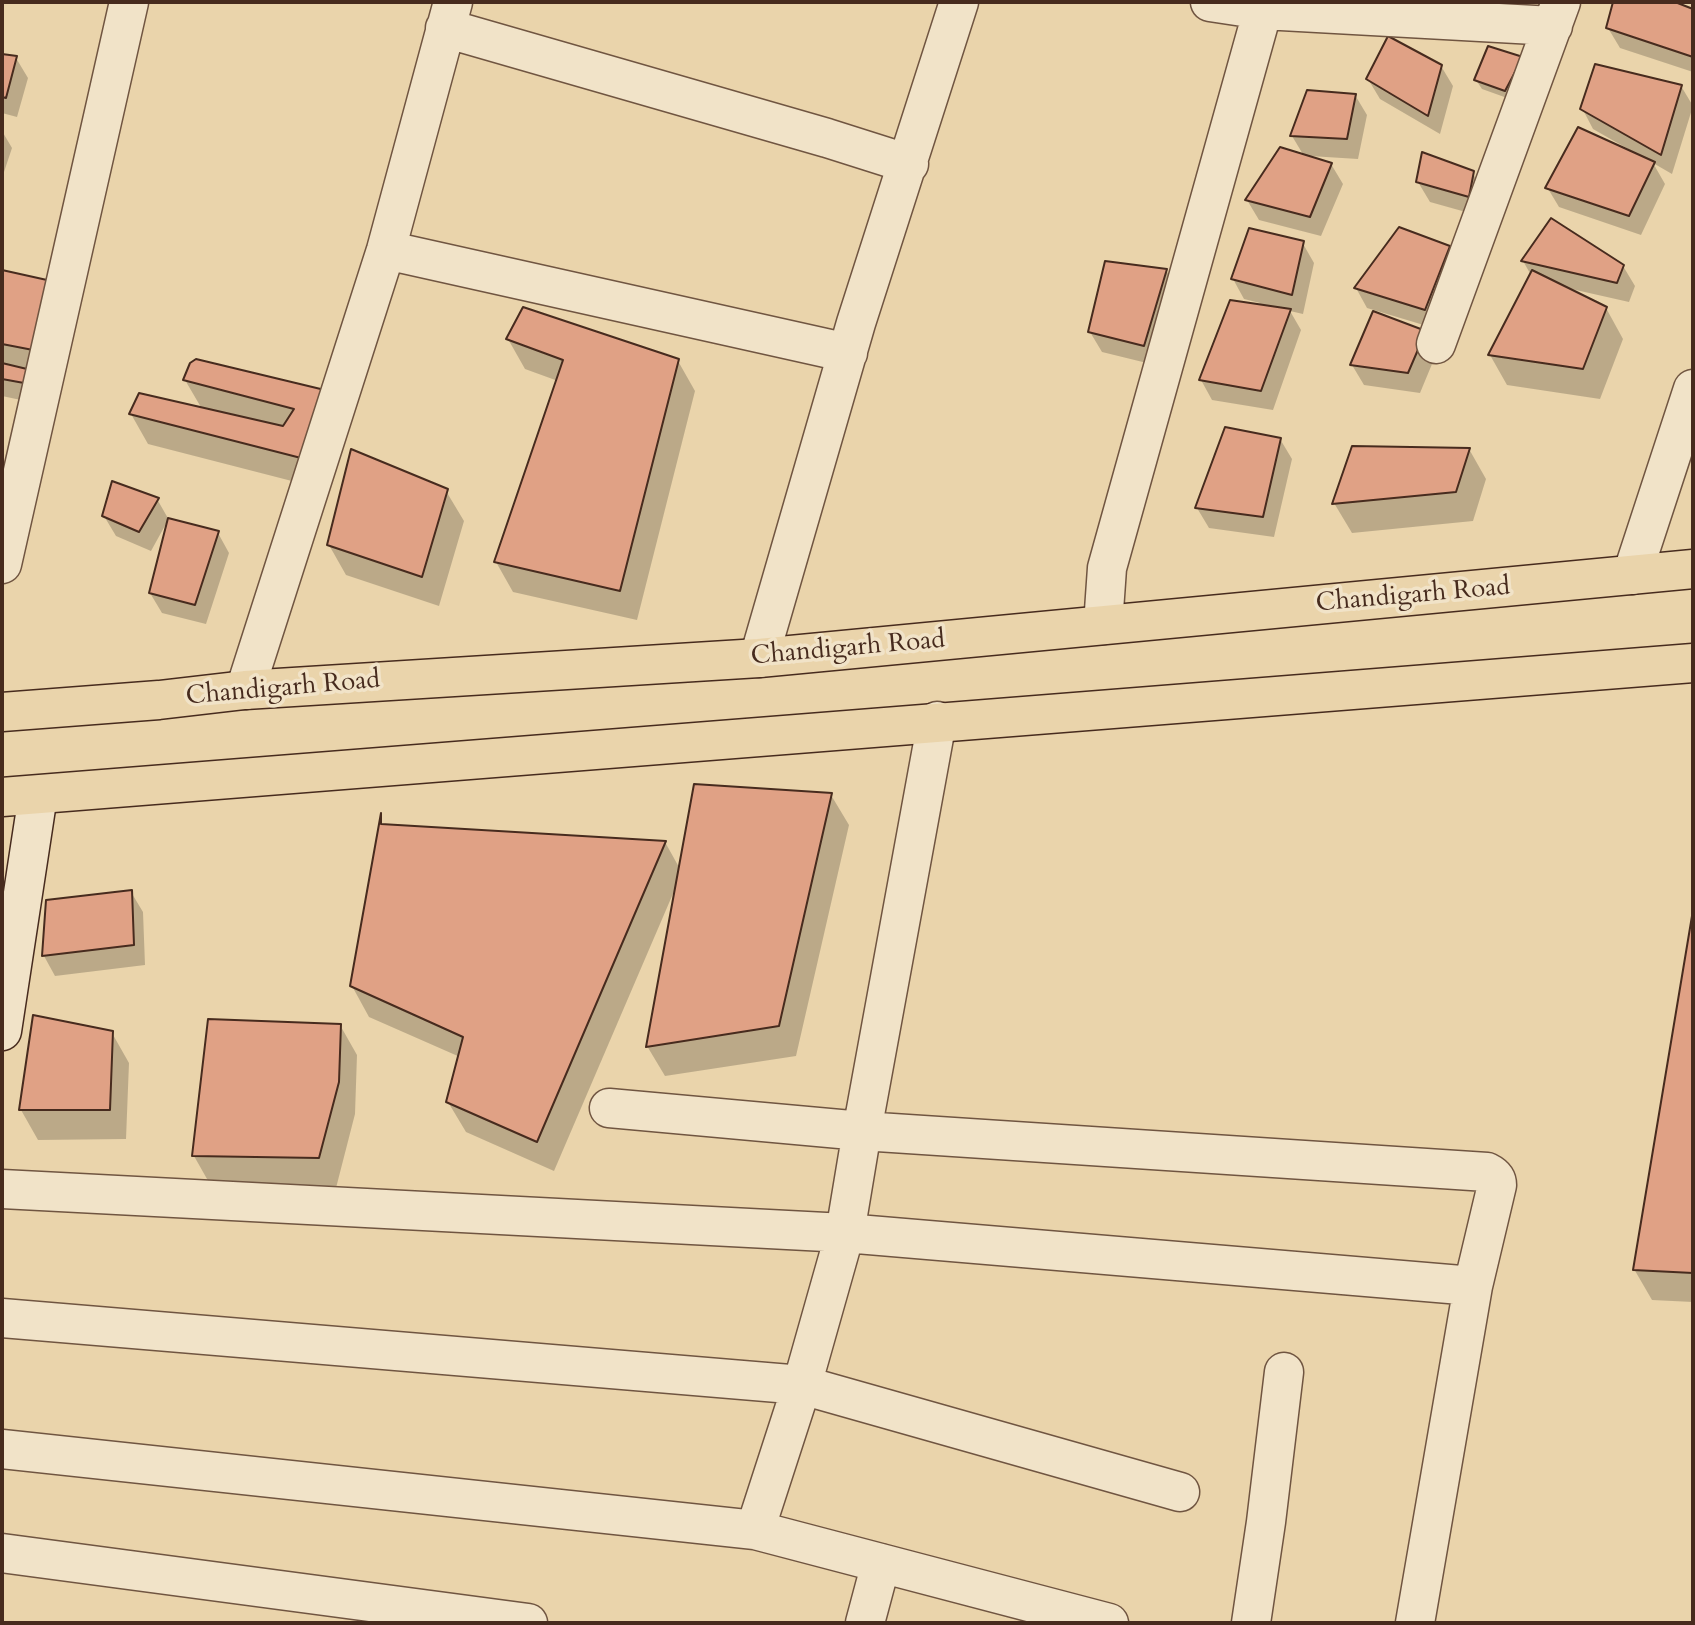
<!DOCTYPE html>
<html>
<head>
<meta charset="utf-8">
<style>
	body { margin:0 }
	#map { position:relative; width:1695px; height:1625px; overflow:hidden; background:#ead4ab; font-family:Cardo,serif }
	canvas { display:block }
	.frame { position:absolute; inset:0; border:4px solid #472b1e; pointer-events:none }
</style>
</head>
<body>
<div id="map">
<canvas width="1695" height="1625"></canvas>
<div class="frame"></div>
</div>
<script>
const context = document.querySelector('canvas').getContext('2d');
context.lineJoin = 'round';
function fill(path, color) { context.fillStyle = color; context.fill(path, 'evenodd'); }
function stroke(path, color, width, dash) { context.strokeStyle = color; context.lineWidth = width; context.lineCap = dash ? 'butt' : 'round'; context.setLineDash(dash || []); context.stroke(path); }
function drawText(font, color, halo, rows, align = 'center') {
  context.font = font + ' Cardo,serif'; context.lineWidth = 7; context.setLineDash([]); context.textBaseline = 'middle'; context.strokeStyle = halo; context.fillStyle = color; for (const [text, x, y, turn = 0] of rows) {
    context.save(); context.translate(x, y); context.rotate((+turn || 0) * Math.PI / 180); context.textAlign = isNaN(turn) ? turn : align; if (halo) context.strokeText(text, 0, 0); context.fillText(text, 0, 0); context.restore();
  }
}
fill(new Path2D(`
	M1615,2h55l23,9v61l-73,-24 -12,-20z
	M2,55l14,3 12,20 -11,39 -15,-4z
	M1441,66l12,20 -13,48 -60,-35 -12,-20z
	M1527,68l-17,31 -28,-10 -6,-9z
	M1681,86l12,20 -21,68 -19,-11 12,21 -24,51 -82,-28 -12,-20 87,-32 1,-2 -42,-24 -11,-21z
	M1309,92l46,3 12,20 -9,44 -48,-3 21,8 12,20 -22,52 -62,-16 -12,-20 57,-44 -12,-20z
	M2,131l10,17 -10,30z
	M1472,172l12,21 -4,23 -50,-14 -12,-20z
	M1302,242l12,21 -11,51 -13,-3 11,19 -28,80 -61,-10 -11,-20 59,-77 -16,-4 -11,-20z
	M1449,247l12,20 -24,62 -70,-21 -11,-20z
	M1523,261l100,5 12,20 -6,16 -62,-14 39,20 17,31 -23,60 -93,-14 -17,-30 41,-80z
	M1166,270l12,20 -23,75 -53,-13 -12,-20z
	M2,272l44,10 -11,121 -33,-7z
	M1425,332l12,20 -17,41 -56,-8 -12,-20z
	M508,339l170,22 17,30 -58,229 -124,-28 -17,-30 62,-181 -33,-12z
	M185,380l143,12 -9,96 -171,-44 -17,-30 71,-5z
	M1280,439l12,20 -18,78 -65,-9 -12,-20z
	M1469,449l17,30 -13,42 -121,12 -18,-30z
	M446,491l18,30 -25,85 -93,-31 -17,-30z
	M157,499l12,21 49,13 11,20 -23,71 -44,-11 -12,-20 17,-71 -16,29 -35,-15 -12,-20z
	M831,795l18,30 -53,231 -131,20 -18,-30 28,-157 -121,282 -88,-39 -18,-30 12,-45 -91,-40 -17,-31 313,-144 15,27z
	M2,876l28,49 -28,52z
	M131,892l12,20 2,53 -90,11 -11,-20 4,-55z
	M1693,921v381l-41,-2 -18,-31z
	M34,1017l78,16 17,30 -3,76 -88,1 -17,-30z
	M340,1025l17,30 -2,59 -19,74 -125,-2 -17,-30z`), '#0003');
const building = new Path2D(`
	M1613,2h62l18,7v48l-87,-29z
	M1388,36l54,29 -14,51 -62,-37z
	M1488,46l35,11 -18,34 -31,-11z
	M2,54l15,2 -11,42 -4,-1z
	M1595,64l87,21 -21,70 -81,-46z
	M1307,90l49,4 -9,45 -57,-3z
	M1578,127l77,35 -26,54 -84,-28z
	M1280,147l52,16 -22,54 -65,-17z
	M1422,152l52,19 -5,26 -53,-15z
	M1551,218l73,47 -7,18 -96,-22z
	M1399,227l51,19 -25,64 -71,-22z
	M1249,228l55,13 -12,54 -61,-16z
	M1105,261l62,8 -23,77 -56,-14z
	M2,270l45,10 -14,70 -31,-6z
	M1532,270l75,37 -24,62 -95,-14z
	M1230,300l61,9 -30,82 -62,-11z
	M523,307l156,52 -59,232 -126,-29 69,-202 -57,-21z
	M1373,311l53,20 -18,42 -58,-8z
	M196,359l133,32 -28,67 -172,-44 10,-21 144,33 11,-17 -111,-29 7,-17z
	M2,363l25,6 -3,14 -22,-4z
	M1225,427l56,11 -18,79 -68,-9z
	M1352,446l118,2 -14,44 -124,12z
	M351,449l97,40 -26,88 -95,-32z
	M112,481l47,17 -20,34 -37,-16z
	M168,518l51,13 -24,74 -46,-12z
	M694,784l138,9 -53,233 -133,21z
	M381,813v11l285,17 -129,301 -91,-40 17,-65 -113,-51z
	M132,890l2,55 -92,11 4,-56z
	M1693,910v363l-60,-3z
	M33,1015l80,16 -3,79h-91z
	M208,1019l133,5 -2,58 -20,76 -127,-2z`);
fill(building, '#e0a185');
stroke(building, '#472b1e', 2);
const street = new Path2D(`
	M1210,2l53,8 290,16
	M445,28l382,110 82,26
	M386,250l462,103
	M1436,344l125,-342
	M2,564l127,-562
	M1632,575l61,-186
	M1103,625l4,-57 158,-566
	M759,658l97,-335 103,-321
	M245,690l141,-440 67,-248
	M609,1108l253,23 625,41c6,3 10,6 10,13l-24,101 -58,337
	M2,1189l843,44 628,53
	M2,1318l800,67 378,107
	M2,1449l753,81 354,93
	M755,1530l47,-145 43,-152 17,-102 75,-410
	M2,1553l526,70
	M865,1623l16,-60
	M1251,1623l15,-101 18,-150`);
const secondary = new Path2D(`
	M2,1031l36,-236`);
const primary = new Path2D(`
	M2,712l157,-12 86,-10 514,-32 934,-89
	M2,797l1691,-134`);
stroke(street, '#705541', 41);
stroke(secondary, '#472b1e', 41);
stroke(primary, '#472b1e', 41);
stroke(street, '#f1e3c8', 38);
stroke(secondary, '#f1e3c8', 38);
stroke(primary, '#ead4ab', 38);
drawText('26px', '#472b1e', '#f1e3c8', [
	["Chandigarh Road",1413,596,-5],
	["Chandigarh Road",848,649,-5],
	["Chandigarh Road",283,689,-5]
]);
</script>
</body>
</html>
